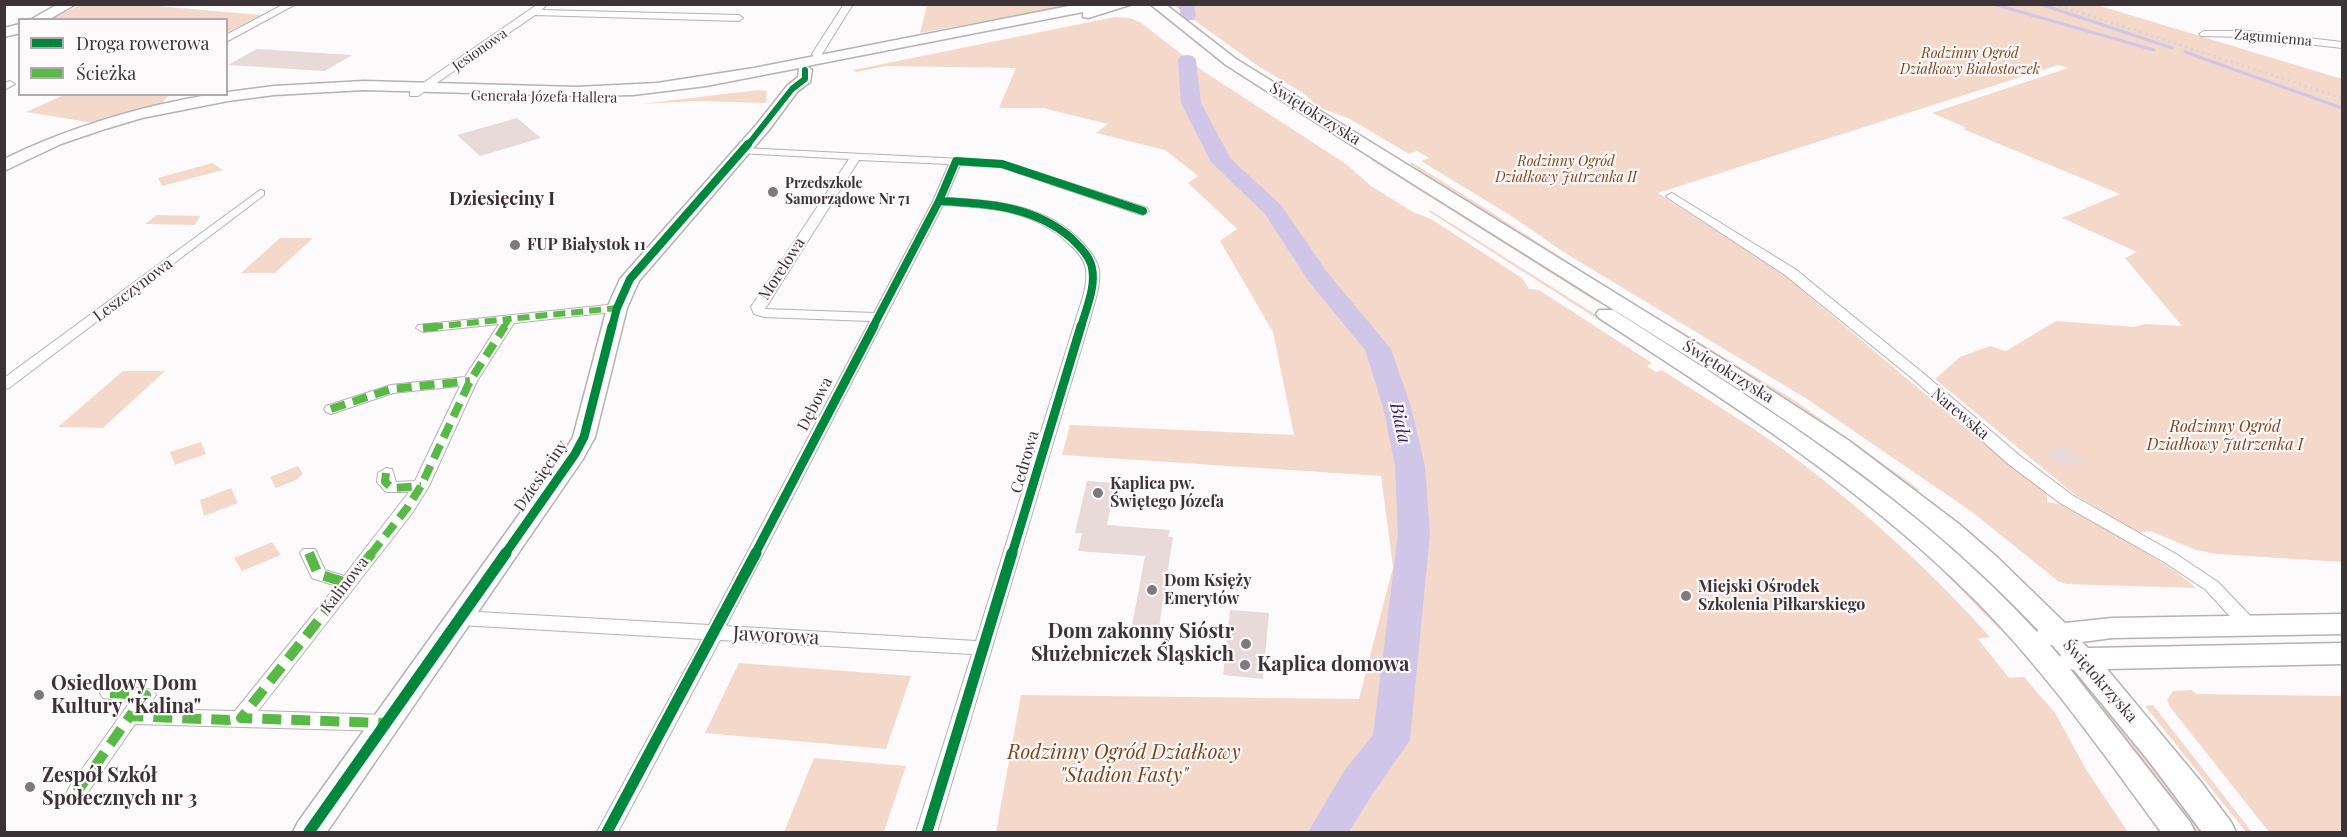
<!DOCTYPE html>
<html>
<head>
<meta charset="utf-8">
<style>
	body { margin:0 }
	#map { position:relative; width:2347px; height:837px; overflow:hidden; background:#fdfafb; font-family:"Playfair Display",serif }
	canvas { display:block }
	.frame { position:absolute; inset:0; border:6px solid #3b3336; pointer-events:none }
	.legend { position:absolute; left:18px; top:18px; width:210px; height:78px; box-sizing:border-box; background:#fef9fb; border:2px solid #b0aaac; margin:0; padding:8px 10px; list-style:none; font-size:18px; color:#3b3336 }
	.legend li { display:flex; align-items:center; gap:12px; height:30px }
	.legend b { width:30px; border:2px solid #b0aaac }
</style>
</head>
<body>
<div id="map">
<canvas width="2347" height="837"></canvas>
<div class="frame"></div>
<ul class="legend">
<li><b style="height:8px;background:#00873e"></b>Droga rowerowa</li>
<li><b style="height:8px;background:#58b947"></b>Ścieżka</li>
</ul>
</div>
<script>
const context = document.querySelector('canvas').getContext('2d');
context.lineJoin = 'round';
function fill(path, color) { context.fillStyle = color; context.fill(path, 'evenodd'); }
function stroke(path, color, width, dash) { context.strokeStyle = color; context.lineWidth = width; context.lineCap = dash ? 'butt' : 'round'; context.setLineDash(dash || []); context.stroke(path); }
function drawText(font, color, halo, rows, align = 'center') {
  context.font = font + ' "Playfair Display",serif'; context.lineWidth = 4.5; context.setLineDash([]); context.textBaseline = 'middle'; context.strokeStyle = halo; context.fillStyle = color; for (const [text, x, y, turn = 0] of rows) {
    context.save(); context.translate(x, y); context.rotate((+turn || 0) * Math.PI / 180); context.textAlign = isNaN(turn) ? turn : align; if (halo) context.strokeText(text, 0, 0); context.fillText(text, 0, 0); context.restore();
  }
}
fill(new Path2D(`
	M82,4l63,1 116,10 -34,18 -1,-13h-177z
	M927,5v-1l145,1 -152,28z
	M1173,5h924l245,74v483l-125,-8 -21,-4 -46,-19 -12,2 -64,-39 -139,-115 25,-22 30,-11 16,5 50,-30 78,6 11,-3 37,2 -57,-68 12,-6 -75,-34 58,-24 -157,-65 4,-1 -35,-15 136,-45 -10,-3 -400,128 126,82 204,172 59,46v9l18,3 52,29 58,37 21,17 -130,-4 -8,-3 -86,-69 -165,-113 -242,-146 -52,-36 -92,-56 8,-3 -12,-7 -8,3 -59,-35 -32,-12 -12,-12 -48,-29z
	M1115,17l15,1 10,4 63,49 143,93 25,22 42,26 18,7 91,59 7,11 10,1 113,73 -5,3 9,6 6,-2c46,30 93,58 137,91 69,53 133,111 191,176l-12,2 31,39 15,-1 31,36 32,58 41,61h-1132l25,-137 338,4 34,-132 -12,-91 -319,-21 8,-30 224,10 -21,-103 -53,-91 17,-12 -49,-46 10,-7 -33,-26 -69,-17 12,-9 -65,-16h-44l17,-40 -129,-2 -31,6 -3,-2z
	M759,90l8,1 -1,12 -70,-2 -55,3z
	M64,95h105l-10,11 -65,17 -68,-11z
	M1371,160h10l234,150 -23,-11z
	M1411,162c77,47 151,97 228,144l-9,-1 -219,-140z
	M212,163l11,7 -61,16 -4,-8z
	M1430,210l228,144 2,5 -232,-148z
	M157,215l43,1 -5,9 -50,-1z
	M280,238h33l-38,35h-34z
	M1676,328l121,74 123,88 -4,1 -12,-7 -228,-152z
	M1672,367h4l75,48 146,108 102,100 1,7 -71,-73 -106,-89z
	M123,371h42l-62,57 -45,-1z
	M201,442l5,12 -31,11 -5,-13z
	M298,466l5,8 -7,6 -20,8 -6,-11z
	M231,488l7,15 -34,13 -4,-16z
	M272,542l9,13 -39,16 -8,-13z
	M739,663l172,13 -25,73 -181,-16z
	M2192,690l4,4 146,2v136h-73l-99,-125 -3,-7 6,-9z
	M2153,705l99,127h-6l-101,-126z
	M2111,707l95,125h-14l-93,-124z
	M814,758l92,8 -22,66h-100z`), '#f4d9ca');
stroke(new Path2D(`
	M1993,4l161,46
	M2040,4l132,44
	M2185,52l157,56`), '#d0c6e8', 3);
fill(new Path2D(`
	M1178,4h16l2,12 -2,4h-12z
	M1187,55l6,1 3,4 5,43 30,56 50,46 46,67 64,77 20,58 14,59 5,68 -20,206 -38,55 -23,37h-41l36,-61 29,-36 25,-201 -3,-68 -12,-59 -18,-57 -56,-68 -44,-68 -54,-52 -30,-59 -3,-43 3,-4z`), '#d0c6e8');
fill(new Path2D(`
	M257,49l95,6 -27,16 -97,-6z
	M517,118l24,20 -61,18 -23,-21z
	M2068,448l16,15 -23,2 -15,-16z
	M1087,481l29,2 -9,42 63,5 -2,7h5l-15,97 -27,-3 14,-75 -67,-5 4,-18h-7z
	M1230,610l39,3 -6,66 -40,-4z`), '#e7dad9');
const street = new Path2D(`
	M284,4h12l-70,38v-7z
	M538,4h9l-5,6 197,5 4,3 -4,3 -204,-6 -117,81h-8v-4z
	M844,4h9l-31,50 3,5 -8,2 -5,-7z
	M2204,31h43l95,11v6l-95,-11 -46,-1 -2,-2z
	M10,81l5,3 -11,6v-7z
	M743,148l259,13 145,47 2,3 -6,4 -4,-1 -138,-47 -41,-2 -14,33c49,2 101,7 136,44 7,8 15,17 17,28 2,16 -5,33 -9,49l-153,513h-21l56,-178 -252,-14 -102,192h-21l105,-193 -242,-14 -6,-2 -3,-5 3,-5 6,-2 249,14 161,-304 -106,-4 -10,-3 -3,-7 98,-148 -110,-6 -1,-2zM859,160l90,4 -16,37 -59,112 -109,-4zM943,205c45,2 91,5 125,38 8,7 16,15 18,26 2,17 -5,34 -10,50l-100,322 -250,-15z
	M260,190l4,1v4l-255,193 -5,1v-11z
	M1672,193l123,76 128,104 96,82 53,40 104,59 42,28 38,40 3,5 -3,5 -6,2 -6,-2 -38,-42 -42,-28 -104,-59 -53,-40 -94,-84 -128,-104 -117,-77 -2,-2z
	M617,304l7,4 -2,3 -108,12 -37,58 -48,105 -16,26 -155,199 128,4 7,2 3,6 -3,6 -7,2 -251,-7 -51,74 -7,3 -7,-3 -3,-6 3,-6 60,-84 -27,-4 -3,-5 3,-5 7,-3 43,5 3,5 -10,14 89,2 101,-125 -24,-8 -12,-25 3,-4h12l10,21 19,6 65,-84h-23l-9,-10 1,-9 8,-5 6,1 4,13 19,-1 45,-95 -67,7 -62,21 -5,-2 -2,-3 2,-3 65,-21 74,-8 34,-53 -76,8 -7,-4 2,-3z`);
const secondary = new Path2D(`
	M58,4h18l-28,16h-18z
	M1079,4h54l-45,14 -5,-1v-5l-276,54 5,4 -2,12 -13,10 -28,38 -130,151 -12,27 -32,129 -12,22 -256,373h-34l5,-10 266,-370 9,-15 34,-129 13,-29 137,-155 30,-38 11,-9 1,-9 -93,18 -73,9 -56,1 -213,-6 -90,5 -46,6 -86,17 -40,12 -41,14 -57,27v-12c51,-25 103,-42 158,-55 21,-4 43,-10 64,-10l2,-2 46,-6 90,-5 213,6 80,-4 97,-15z
	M1150,4h15l71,55 496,306 116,75 111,84 38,33 68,66 47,-5 230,-4v20l-230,4 -30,4 6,6 254,-5v21l-235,5 94,113 30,40 5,10h-34l-54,-72 -74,-90 -4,-1 120,153 5,10h-34c-58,-79 -115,-160 -184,-230 -112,-113 -246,-198 -378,-284l-3,-4 3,-4h14c150,95 303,190 424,322l1,-2c-127,-135 -269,-223 -424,-320 -130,-82 -259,-162 -388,-245zM2050,645h2l9,10 -1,2z
	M20,24v9l-16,4v-9z`);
stroke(street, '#b6b1b2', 2);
stroke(secondary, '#b6b1b2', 3);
fill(street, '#fffefe');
fill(secondary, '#fffefe');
stroke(new Path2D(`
	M2054,4l288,94`), '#d6d5d5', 3, [2, 4]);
stroke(new Path2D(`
	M431,327l78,-8
	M504,327l5,-8 108,-11`), '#58b947', 6, [12, 6]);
stroke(new Path2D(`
	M423,328l22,-2
	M331,409l60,-20 79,-8
	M386,473l-1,9 7,6 29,-2
	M371,554l36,-46 14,-22 49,-105 35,-55`), '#58b947', 8, [15, 8]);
stroke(new Path2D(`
	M309,553l9,21 29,9
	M372,553l-131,165 145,5
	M110,693l36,2 -16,21
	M77,792l53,-76 98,4 13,-2`), '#58b947', 10, [19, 10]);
stroke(new Path2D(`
	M747,146l45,-57 13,-10v-9`), '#00873e', 6);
stroke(new Path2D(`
	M939,201c47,2 95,5 132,37 8,8 19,18 21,30 4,19 -6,41 -11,59
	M612,327l5,-19 13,-29 118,-135
	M873,327l66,-126 17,-40 46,3 141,47`), '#00873e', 8);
stroke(new Path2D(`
	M505,554l70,-100 9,-17 28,-111
	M755,554l119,-228
	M1012,554l69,-228`), '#00873e', 9);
stroke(new Path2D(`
	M309,832l197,-279
	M607,832l149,-279
	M927,832l85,-279`), '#00873e', 11);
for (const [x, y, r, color] of [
	[773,192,6,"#7f797b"],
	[515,245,6,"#7f797b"],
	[1098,493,6,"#7f797b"],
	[1152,590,6,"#7f797b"],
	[1686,596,6,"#7f797b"],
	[1246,644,6,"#7f797b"],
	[1245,665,6,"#7f797b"],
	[39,695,6,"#7f797b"],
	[30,787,6,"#7f797b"]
]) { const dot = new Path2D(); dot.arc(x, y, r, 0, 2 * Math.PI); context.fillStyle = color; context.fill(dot); stroke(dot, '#fef9fb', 2); }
drawText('14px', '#3b3336', '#fef9fb', [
	["Zagumienna",2273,38,5],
	["Jesionowa",480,50,-35],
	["Generała Józefa Hallera",544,97,1]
]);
drawText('italic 14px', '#7f4213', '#fef9fb', [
	["Rodzinny Ogród",1970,54],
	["Działkowy Białostoczek",1970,70],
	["Rodzinny Ogród",1566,162],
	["Działkowy Jutrzenka II",1566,178]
]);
drawText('bold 14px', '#3b3336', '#fef9fb', [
	["Przedszkole",785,184],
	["Samorządowe Nr 71",785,200]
], 'left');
drawText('16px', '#3b3336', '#fef9fb', [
	["Świętokrzyska",1315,114,32],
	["Morelowa",782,269,-57],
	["Leszczynowa",133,290,-37],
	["Świętokrzyska",1728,372,32],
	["Dębowa",815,404,-63],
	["Narewska",1960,414,40],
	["Cedrowa",1025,462,-74],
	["Dziesięciny",541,476,-56],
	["Kalinowa",345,585,-52],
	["Świętokrzyska",2100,681,49]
]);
drawText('bold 16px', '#3b3336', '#fef9fb', [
	["FUP Białystok 11",527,245],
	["Kaplica pw.",1110,484],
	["Świętego Józefa",1110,502],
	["Dom Księży",1164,581],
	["Emerytów",1164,599],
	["Miejski Ośrodek",1698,587],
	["Szkolenia Piłkarskiego",1698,605]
], 'left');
drawText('italic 16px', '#7f4213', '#fef9fb', [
	["Rodzinny Ogród",2225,427],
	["Działkowy Jutrzenka I",2225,445]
]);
drawText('bold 18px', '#3b2c31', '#fef9fb', [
	["Dziesięciny I",502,199]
]);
drawText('italic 18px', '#37205a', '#fef9fb', [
	["Biała",1400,423,77]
]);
drawText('bold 20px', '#3b3336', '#fef9fb', [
	["Dom zakonny Sióstr",1234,632,"right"],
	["Służebniczek Śląskich",1234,655,"right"],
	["Kaplica domowa",1257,665],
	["Osiedlowy Dom",51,684],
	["Kultury \"Kalina\"",51,707],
	["Zespół Szkół",42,776],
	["Społecznych nr 3",42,799]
], 'left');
drawText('20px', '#3b3336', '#fef9fb', [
	["Jaworowa",776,636,3]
]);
drawText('italic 20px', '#7f4213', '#fef9fb', [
	["Rodzinny Ogród Działkowy",1124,753],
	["\"Stadion Fasty\"",1124,776]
]);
</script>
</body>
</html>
